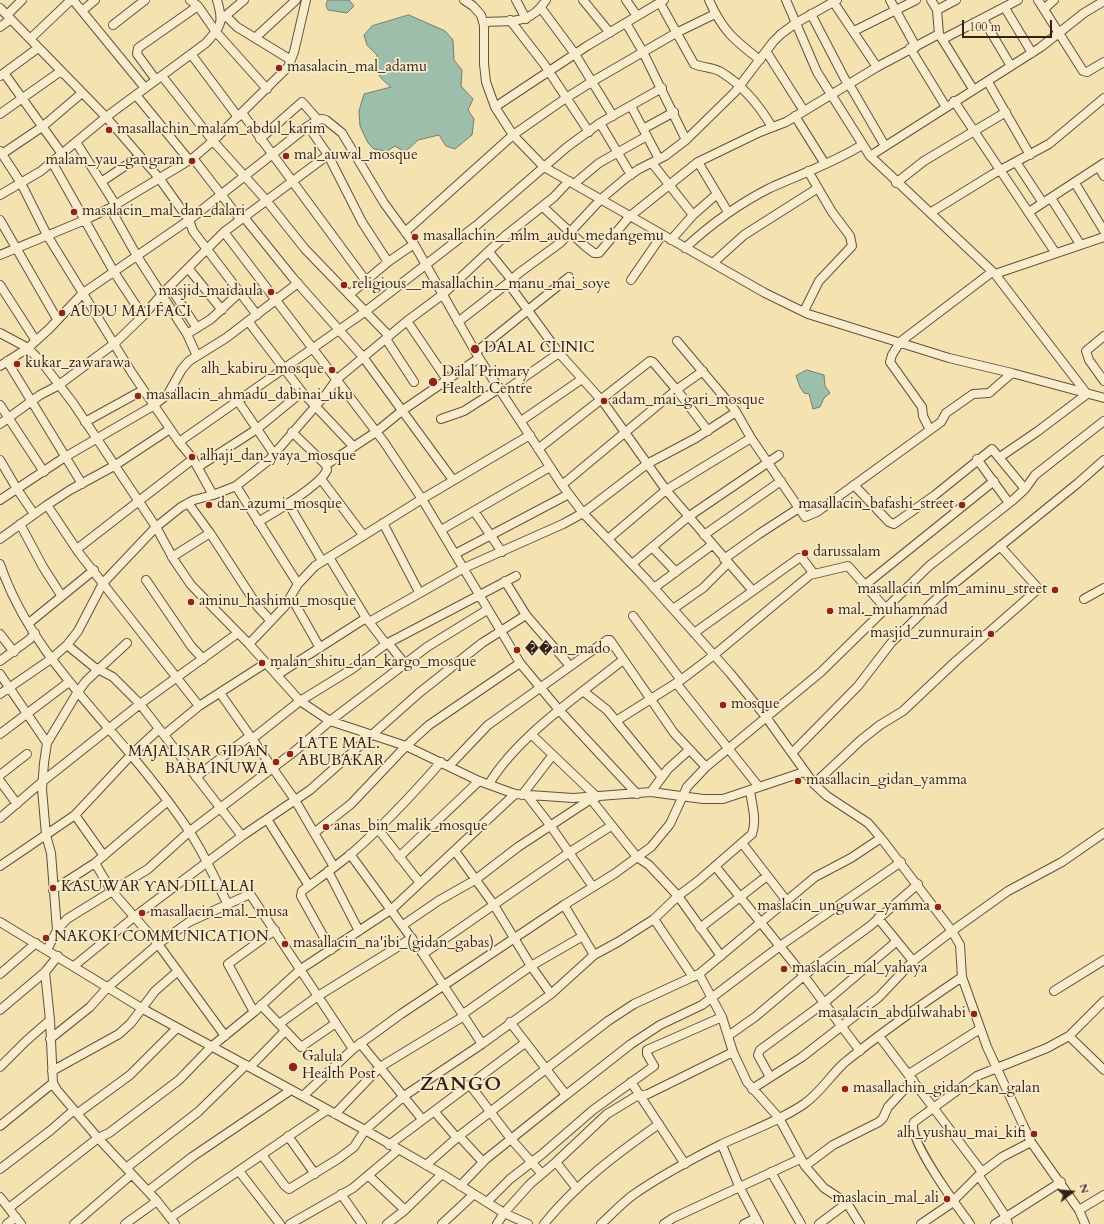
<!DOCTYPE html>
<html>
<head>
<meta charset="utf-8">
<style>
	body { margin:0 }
	#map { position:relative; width:1104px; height:1224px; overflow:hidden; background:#f4e2b1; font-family:Cardo,serif }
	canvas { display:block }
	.north { position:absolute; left:1052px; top:1172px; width:40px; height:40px; -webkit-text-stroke:3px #f8eccc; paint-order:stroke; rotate:74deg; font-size:11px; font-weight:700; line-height:16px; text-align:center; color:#351f16 }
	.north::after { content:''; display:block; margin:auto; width:14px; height:18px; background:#351f16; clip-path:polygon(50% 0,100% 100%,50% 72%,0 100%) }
	.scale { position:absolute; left:962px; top:20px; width:90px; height:18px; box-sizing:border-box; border:2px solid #351f16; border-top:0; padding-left:5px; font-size:12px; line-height:14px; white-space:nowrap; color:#351f16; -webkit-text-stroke:3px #f8eccc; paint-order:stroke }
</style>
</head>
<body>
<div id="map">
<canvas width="1104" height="1224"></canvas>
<div class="north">N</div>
<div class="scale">100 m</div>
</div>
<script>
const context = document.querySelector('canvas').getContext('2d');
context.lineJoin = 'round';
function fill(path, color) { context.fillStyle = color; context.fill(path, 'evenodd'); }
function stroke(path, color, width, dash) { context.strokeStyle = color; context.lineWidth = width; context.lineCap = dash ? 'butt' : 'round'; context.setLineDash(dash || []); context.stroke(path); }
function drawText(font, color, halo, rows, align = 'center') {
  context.font = font + ' Cardo,serif'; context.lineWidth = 3.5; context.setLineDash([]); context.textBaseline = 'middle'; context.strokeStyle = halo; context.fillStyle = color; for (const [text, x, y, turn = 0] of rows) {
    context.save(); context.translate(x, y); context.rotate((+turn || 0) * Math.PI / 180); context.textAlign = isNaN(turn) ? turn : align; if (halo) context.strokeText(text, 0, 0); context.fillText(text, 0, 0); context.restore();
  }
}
const water = new Path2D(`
	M328,0h21l5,6 -7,7 -19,-3 -2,-4z
	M409,15l36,16 8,9 1,20 8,10 -1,16 12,13 -5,11 6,9 -2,16 -17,14 -9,-3 -7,-11 -21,5 -13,12 -10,-6 -8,5 -13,-2 -6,-6 -8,-17 -1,-15 5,-17 27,-7c-13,-10 -16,-15 -14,-32l-10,-10 -3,-10 8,-9z
	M807,370l17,5 1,11 5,7 -6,5 -4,9 -7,2 -4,-15 -5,-1 -4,-6 -4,-11z`);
fill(water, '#9cbeaa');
stroke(water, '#737e6f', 1);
const minor = new Path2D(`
	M73,0l72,88
	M190,0l8,6 18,26 51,57
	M464,0l9,6 8,9 3,10v39l2,18 9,25 18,28 31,32 221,126 43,21 141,44 63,15 92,25
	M516,0l10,19
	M583,0l27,33
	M626,0l11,16
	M709,0c13,30 25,40 51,60
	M786,0l31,72 53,84 125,118 92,120 -49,37 -38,26
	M832,0l45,67
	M890,0l26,47
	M931,0l6,10 2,24 34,55
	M1038,0l45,71 4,1 17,-10
	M660,3l34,61c9,4 19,3 27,8 23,14 38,33 51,55
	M0,8l106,109 53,61 30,42 4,11 64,84
	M541,8l34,46 38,62
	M1005,8l27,45
	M1044,9l10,-9
	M937,10l19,-10
	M82,11l13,-11
	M811,14l37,71
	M7,15l15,-15
	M226,16l11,11 54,33
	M223,18l21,-18
	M983,19l28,47
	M510,20l34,44 45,68
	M483,22c27,-2 47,4 63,-22
	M626,23l17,29 43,88
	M113,25l32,-25
	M0,27l11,-8
	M854,31l62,-31
	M255,38l41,-38
	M30,39l41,-39
	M943,39l75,-39
	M910,48l36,59
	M766,51l38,60
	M191,54l47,63
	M4,73l58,81
	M0,76l38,-28
	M162,76l51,65 53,59 39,49 84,87
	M156,80l-19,-26 1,-6 60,-42
	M988,82l42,73
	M849,84l36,62
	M136,95l53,65
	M954,101l101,151
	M631,106l28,53
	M495,107l92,-61 77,-46
	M242,113l124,168
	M0,114l61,-43
	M795,116l30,48
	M600,123l31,52
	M308,126l20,29 34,67 26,40
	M643,129l31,-17
	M260,139l42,-37 16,18
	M76,142l39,62
	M0,151l21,32 26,52 85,138 47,69
	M2,154l40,-27 40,-34
	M870,156l171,-109 43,-34 20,-12
	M193,158l47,61
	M52,162l62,110 29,44
	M698,162l30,50
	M1016,162l27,41
	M652,163l41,52
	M1099,167l5,9
	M101,182l39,-26
	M896,183l28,-22 82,-49
	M1075,183l29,48
	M574,184l25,-21 48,-27
	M0,195l41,-24 65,-54 100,-74c15,-17 18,-20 11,-43
	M1051,198l29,46
	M543,207l43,40 8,6h5l30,-36 69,-55 62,-30 26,-10 91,-55 62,-33
	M110,208l27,48 50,78 10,22
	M1029,212l75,-49
	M930,213l63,-39 56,-30 55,-46
	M243,216l50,62 70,79 90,123
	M0,220l57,99
	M224,232l160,210 38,57 98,164 39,47 78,84
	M405,232l108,-97 53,-37 27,-17 83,-48 39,-19
	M671,240l22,-25 24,-21
	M685,248c26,-24 53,-44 85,-60 31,-14 63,-25 92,-43
	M489,252l22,27
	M0,255l85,-35 25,-12 83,-50 20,-17 75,-74 6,-15 12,-52
	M713,263l31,-28 74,-47
	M188,268l34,42
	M995,274l109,-37
	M631,280l31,-45
	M508,283l51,70 45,50 62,87 87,101
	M0,285l36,56
	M170,287l27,41
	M349,295l39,-33 26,-18
	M804,311l15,-30 33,-35 -2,-10 -18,-24 -24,-41
	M248,321l54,71
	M407,321l40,59
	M458,322l50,-39 11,-10 41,-30 41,-44 25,-21 13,-9 26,-13 21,-16 49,-48 38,-50 8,-8 15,-11 41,-23
	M0,333l28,15 16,17 29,38 83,124 18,33 17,25 58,59 51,57 30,20 76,25 73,35 36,13 58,4 78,-6 52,7h20l81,-27
	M187,334l24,-15 28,-26
	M1104,336l-18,15 3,9 15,21
	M386,339l28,43
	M677,341l58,69 16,28 54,79 12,-5 124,-90 5,-9 27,-19 16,-1 23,-20
	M476,352l93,-75
	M7,361l75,123
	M0,366l28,-18 21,-19 34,-36 106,-73 119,-94 10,-6 4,-1 4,1 16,13 42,70 30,41 65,114 83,127 21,28 64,67 83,93 36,44 48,67 13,12 41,27 13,15 71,93 8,14 2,32 25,70 44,95 48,68 6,14
	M503,392l56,-39
	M238,401l36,53
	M0,405l44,67
	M441,419l23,-8 36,-23
	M521,421l61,-42
	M85,422l58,-32
	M0,424l40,-29 19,-10 56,-42 28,-27 19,-22 62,-62 104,-77
	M930,430l-7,-14 -1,-9 -32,-45 2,-7 8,-13 92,-70
	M538,449l112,-88 3,1 27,32 28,37
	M977,459l32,44
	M0,460l17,29 17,25
	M326,465l50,-33 27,-22 76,-52
	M198,467l59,-38 45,-37 51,54
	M321,479l42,56
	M562,485l114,-95 27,-19
	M854,485l35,37 5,2 41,-29 57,-46 33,40
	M236,486l62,98
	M213,495l23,-9 33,-26 58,-67 9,-13 71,-59 35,-26 63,-59 49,-39 15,-16
	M0,500l65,-43 88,-51 15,-12 14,-25 7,-8 37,-23 72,-55
	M188,503l22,30 48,74 13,14
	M288,503l34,58
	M47,505l32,48 120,153
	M474,511l28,41
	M258,522c15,-9 62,-36 69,-52l-1,-5 -34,-33
	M383,523l36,69
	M20,524l23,43 18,28
	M441,530l109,-63
	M704,535l77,-54
	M0,539l47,-34 23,-15 44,-24 56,-37
	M608,539l58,-49 85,-52
	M652,547l24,25
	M77,549l116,-90
	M455,554l114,-60
	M172,557l38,-24
	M329,557l37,61 20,26
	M724,559l35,-25 40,-26
	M0,564c26,76 82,132 132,192 20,24 40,49 57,75 15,22 26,48 38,72
	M632,564l56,-47 91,-62
	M146,580l45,66 12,13
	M505,581l21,34 44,51
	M865,585l129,-104
	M654,588l58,-43
	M291,597l29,51
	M1084,599l20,-11
	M673,609l30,-21 25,-25
	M633,616l48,64
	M369,622l95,-54 99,-44 20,-11 64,-49 49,-26 40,-26
	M29,623l65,-53
	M694,633l105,-75h3l12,16
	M0,634l14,18
	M388,643l17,21
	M249,644l36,-38 13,-22 17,-18 107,-67 108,-64
	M67,645l27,22 19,10 27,27 102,132
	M0,661l30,-22 5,-6
	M0,674l47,69
	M277,675l89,-57
	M676,683l83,104
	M583,691l24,19 54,66
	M220,693l75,107 39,67
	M0,694l51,-35 16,-14 11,-14 25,-48 53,-56 25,-20 13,-7 19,-5 -20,-36 -14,-17 187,-131 111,-86 90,-78 33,-24 62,-35
	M616,721l65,-41 33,-25 96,-80 38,-9 38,43
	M0,734l69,-52
	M164,735l35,-29 67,-43
	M532,735l65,62
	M252,739l48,-38 52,-32 34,-25 130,-68
	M792,753l66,-67 33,-43 48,-47 139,-113 26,-23
	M449,766l39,-41 119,-85h3l64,93 32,34
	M0,775l27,-21
	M196,777l54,-41
	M0,781l17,23
	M489,784c28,-47 90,-89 134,-124
	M814,784l47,-44 19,-15 23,-14 53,-50 81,-71v-3l-37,-41
	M651,792l17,-23 21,-19
	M522,795l30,-39
	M527,795l23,30 43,62
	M590,798l47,59 12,8 29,31 43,60
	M75,815l29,41
	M0,818l43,-37 97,-77 98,-71
	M267,819l42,67
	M378,829l42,54
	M314,833l37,-29 55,-58 23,-21 91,-62
	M742,843l44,57
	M455,851l39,54 37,61 20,28
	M350,854l73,100 59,90
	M399,857l80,-76
	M95,863l16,27 47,54 67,92
	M0,866l75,-51 56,-60 28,-26
	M715,866l89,110 56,75
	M328,871l31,60
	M53,890l42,-27 73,-62
	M564,905l30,50
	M878,918l35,43
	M654,919l39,58
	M0,922l143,87 222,121 77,44 62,39 24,11
	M403,925l35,-24 37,-21 43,-33 73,-48
	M700,928l67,-52
	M57,930l-6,-77 -5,-18 -4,-46 2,-26 3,-20 30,-50 9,-12 41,-38
	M47,950l10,-20 10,-11 81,-50 42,-38 105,-80 35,-30 97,-74 60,-37
	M331,950l-30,-54 1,-5c16,-12 33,-24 49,-37 32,-28 62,-60 90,-92
	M423,954l147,-102 41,-26
	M74,966l60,-49 108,-81 68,-46 109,-97 63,-50 44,-28
	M45,972l5,48 3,63 4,7 41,48 59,63 18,23
	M0,974l36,-31
	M699,974l23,43 11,35 14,30 32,36 26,48 19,22 23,15 13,21
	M1054,991l50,-31
	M261,1005l40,42 35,-24
	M0,1010l45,-38 13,-16
	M254,1012l-26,-48 47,-34
	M463,1014l68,-48 52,-30
	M279,1024l39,-28 94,-58
	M728,1036l27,-19 63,-53 52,-38 48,-42
	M879,1036l103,136
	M1069,1036l35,34
	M50,1039l40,-32 17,-19 51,-44 31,-22 61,-28 103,155
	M360,1043l62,76
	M0,1067l26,-26 24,-21
	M250,1067l35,-36
	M52,1071l67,-37 12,-11 24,-32 23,-20
	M909,1074l71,-45
	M770,1077l-12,-22 2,-5 64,-47 73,-62
	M631,1082l54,82
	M470,1085l41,54 31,35
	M752,1089l50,-32 77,-60 34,-36 39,-30 56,-40 54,-29 42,-29
	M566,1095l65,-51 29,-19 42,-20 78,-59 121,-84
	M303,1096l50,-47 48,-35 163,-109 50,-31 37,-27 19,-23 17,-37 19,-20 115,-95 108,-106 84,-66 12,-11 10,-14 69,-54
	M434,1111l23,27
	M78,1113l52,-38 47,-47
	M335,1114l45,-47 84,-51
	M0,1126l53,-43
	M288,1136l27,38
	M459,1136l24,26
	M389,1145l136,-102
	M722,1145l17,41 20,38
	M262,1155l23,31 4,3 49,-30 16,-12 11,-17 39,-34 78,-52 69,-50 43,-39 24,-13 36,-23 24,-23 20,-15 54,-47c5,-14 0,-29 -2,-43
	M556,1162l21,27
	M426,1165l33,-29 149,-115 26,-17 65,-30 116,-97 36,-19 30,-20
	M805,1166l28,-21 46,-23 4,-4 5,-11 25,-27
	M126,1168l72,-56 48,-47
	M0,1169l51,-39 23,-20
	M239,1171l41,53
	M771,1172l30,52
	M369,1176l36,34
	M979,1176l27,41 2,7
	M460,1186l26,-27 80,-64 -56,-73
	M148,1191l44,-34 99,-67
	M341,1194l21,30
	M0,1197l21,27
	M487,1202l23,-23 31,-24 52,-45 61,-44 -7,-12v-4l75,-33
	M9,1208l89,-70 11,-5 70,-53 32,-33 43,-35 47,-43 91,-60 123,-115
	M1079,1210l25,-15
	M170,1218l157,-108
	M7,1224l9,-7
	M74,1224l58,-50
	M125,1224l32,-23
	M290,1224l63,-36 45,-38
	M387,1224l18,-14 37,-36
	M442,1224l31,-29
	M497,1224l7,-11 26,-29 26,-22 51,-48 28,-17 13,-3 85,-42
	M544,1224c32,-40 74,-71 115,-100
	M601,1224c10,-9 20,-20 32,-29 27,-19 59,-36 89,-51 28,-13 57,-23 82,-40 16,-11 26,-28 40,-41 38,-31 78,-59 118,-86
	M664,1224l9,-6 127,-59
	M744,1224l12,-6
	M819,1224l28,-21
	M921,1224l28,-19 33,-33 20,-15 29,-15
	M970,1224c-11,-15 -64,-86 -56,-102l63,-46 70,-28 22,-12 35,-35
	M995,1224l66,-42`);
stroke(minor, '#65503d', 10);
stroke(minor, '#f8eccc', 8);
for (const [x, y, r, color] of [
	[279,68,4,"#8f2418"],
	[109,130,4,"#8f2418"],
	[286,156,4,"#8f2418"],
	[192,161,4,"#8f2418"],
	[74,212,4,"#8f2418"],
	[415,237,4,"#8f2418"],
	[344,285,4,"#8f2418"],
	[271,292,4,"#8f2418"],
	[62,313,4,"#8f2418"],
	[475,349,5,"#8f2418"],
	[17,364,4,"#8f2418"],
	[332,370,4,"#8f2418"],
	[433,382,5,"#8f2418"],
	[138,396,4,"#8f2418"],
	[604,401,4,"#8f2418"],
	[192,457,4,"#8f2418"],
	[209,505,4,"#8f2418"],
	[962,505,4,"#8f2418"],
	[805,553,4,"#8f2418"],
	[1055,590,4,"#8f2418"],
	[191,602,4,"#8f2418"],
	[830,611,4,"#8f2418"],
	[991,634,4,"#8f2418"],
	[517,650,4,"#8f2418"],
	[262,663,4,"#8f2418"],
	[723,705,4,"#8f2418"],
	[290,754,4,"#8f2418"],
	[276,762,4,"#8f2418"],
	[798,781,4,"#8f2418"],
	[326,827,4,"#8f2418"],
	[53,888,4,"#8f2418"],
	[938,907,4,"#8f2418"],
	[142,913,4,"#8f2418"],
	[46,938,4,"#8f2418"],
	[285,944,4,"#8f2418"],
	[784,969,4,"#8f2418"],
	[974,1014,4,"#8f2418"],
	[293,1067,5,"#8f2418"],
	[845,1089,4,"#8f2418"],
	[1034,1134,4,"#8f2418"],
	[947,1199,4,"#8f2418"]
]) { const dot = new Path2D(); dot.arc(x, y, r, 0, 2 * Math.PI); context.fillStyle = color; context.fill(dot); stroke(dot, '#f8eccc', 1.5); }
drawText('15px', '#351f16', '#f8eccc', [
	["masalacin_mal_adamu",287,68],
	["masallachin_malam_abdul_karim",117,130],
	["mal_auwal_mosque",294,156],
	["malam_yau_gangaran",184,161,"right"],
	["masalacin_mal_dan_dalari",82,212],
	["masallachin__mlm_audu_medangemu",423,237],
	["religious__masallachin__manu_mai_soye",352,285],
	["masjid_maidaula",263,292,"right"],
	["AUDU MAI FACI",70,313],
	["DALAL CLINIC",484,349],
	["kukar_zawarawa",25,364],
	["alh_kabiru_mosque",324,370,"right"],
	["Dalal Primary",442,373],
	["Health Centre",442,390],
	["masallacin_ahmadu_dabinai_uku",146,396],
	["adam_mai_gari_mosque",612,401],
	["alhaji_dan_yaya_mosque",200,457],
	["dan_azumi_mosque",217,505],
	["masallacin_bafashi_street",954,505,"right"],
	["darussalam",813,553],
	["masallacin_mlm_aminu_street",1047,590,"right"],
	["aminu_hashimu_mosque",199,602],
	["mal._muhammad",838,611],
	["masjid_zunnurain",983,634,"right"],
	["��an_mado",525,650],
	["malan_shitu_dan_kargo_mosque",270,663],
	["mosque",731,705],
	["LATE MAL.",298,745],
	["ABUBAKAR",298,762],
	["MAJALISAR GIDAN",268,753,"right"],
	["BABA INUWA",268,770,"right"],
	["masallacin_gidan_yamma",806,781],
	["anas_bin_malik_mosque",334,827],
	["KASUWAR ƳAN DILLALAI",61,888],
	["maslacin_unguwar_yamma",930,907,"right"],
	["masallacin_mal._musa",150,913],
	["NAKOKI COMMUNICATION",54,938],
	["masallacin_na'ibi_(gidan_gabas)",293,944],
	["maslacin_mal_yahaya",792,969],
	["masalacin_abdulwahabi",966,1014,"right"],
	["Galula",302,1058],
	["Health Post",302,1075],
	["masallachin_gidan_kan_galan",853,1089],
	["alh_yushau_mai_kifi",1026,1134,"right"],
	["maslacin_mal_ali",939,1199,"right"]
], 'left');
context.letterSpacing = '1px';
drawText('bold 19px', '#351f16', '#f8eccc', [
	["ZANGO",461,1086]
]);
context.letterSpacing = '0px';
</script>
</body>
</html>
